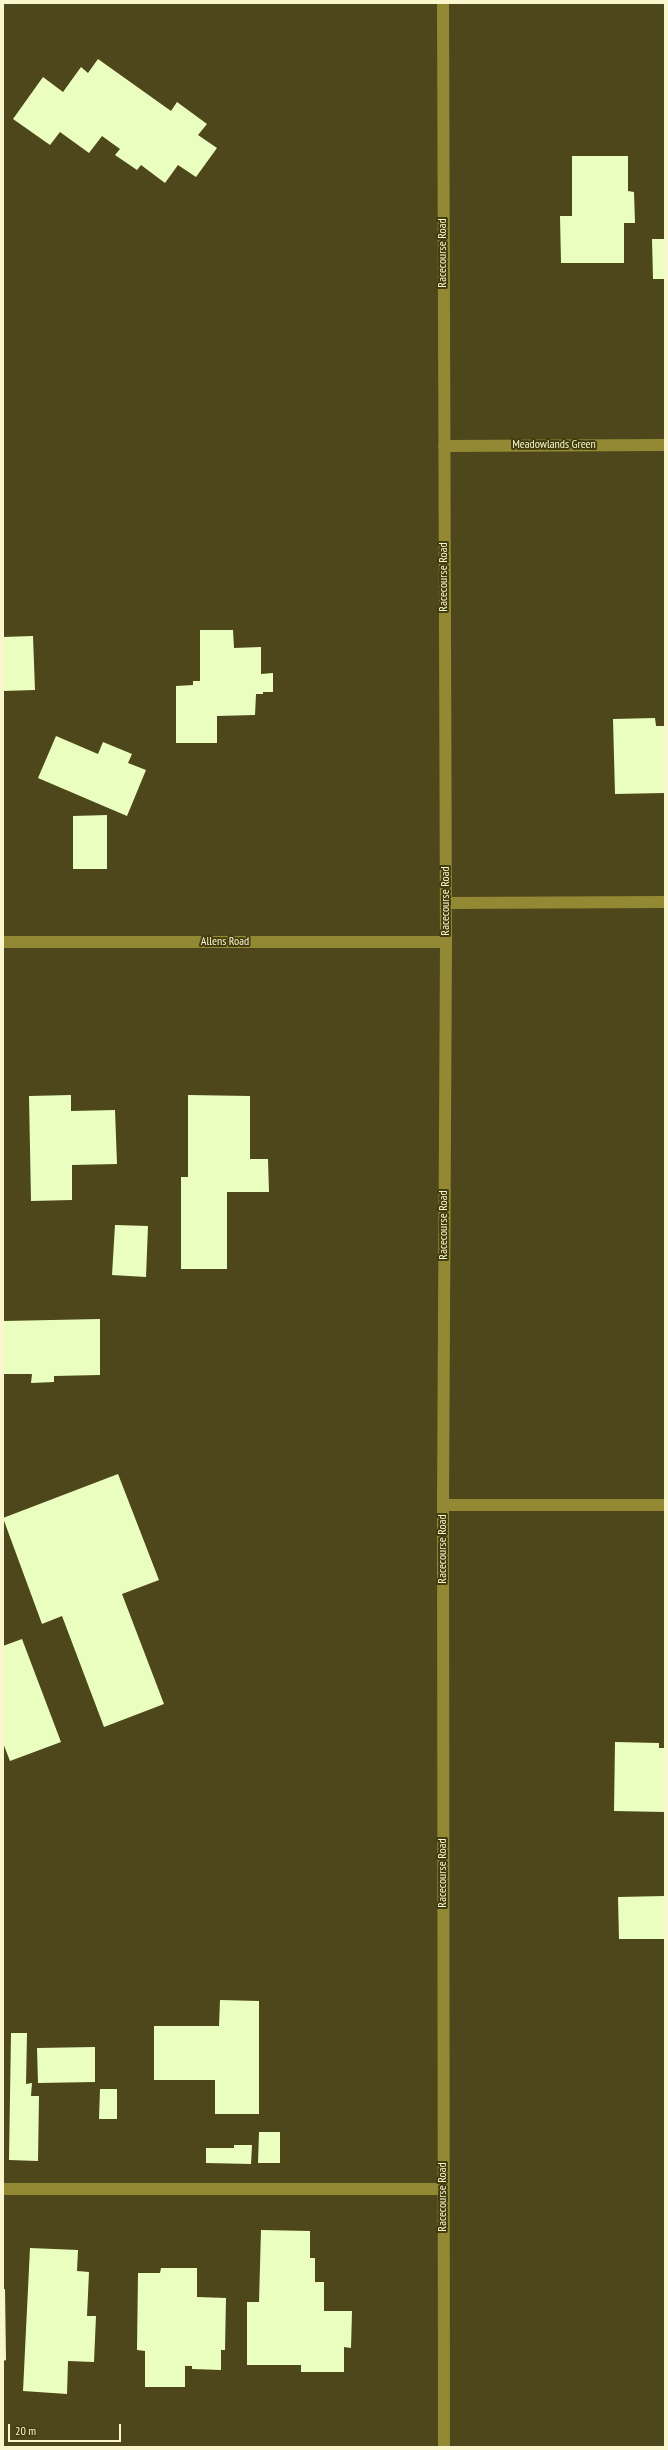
<!DOCTYPE html>
<html>
<head>
<meta charset="utf-8">
<style>
	body { margin:0 }
	#map { position:relative; width:668px; height:2450px; overflow:hidden; background:#4d471b; font-family:"PT Sans Narrow",sans-serif }
	canvas { display:block }
	.frame { position:absolute; inset:0; border:4px solid #faf6cd; pointer-events:none }
	.scale { position:absolute; left:8px; top:2424px; width:113px; height:18px; box-sizing:border-box; border:2px solid #faf6cd; border-top:0; padding-left:5px; font-size:12px; line-height:14px; white-space:nowrap; color:#faf6cd; -webkit-text-stroke:3px #423d0f; paint-order:stroke }
</style>
</head>
<body>
<div id="map">
<canvas width="668" height="2450"></canvas>
<div class="frame"></div>
<div class="scale">20 m</div>
</div>
<script>
const context = document.querySelector('canvas').getContext('2d');
context.lineJoin = 'round';
function fill(path, color) { context.fillStyle = color; context.fill(path, 'evenodd'); }
function stroke(path, color, width, dash) { context.strokeStyle = color; context.lineWidth = width; context.lineCap = dash ? 'butt' : 'round'; context.setLineDash(dash || []); context.stroke(path); }
function drawText(font, color, halo, rows, align = 'center') {
  context.font = font + ' "PT Sans Narrow",sans-serif'; context.lineWidth = 4; context.setLineDash([]); context.textBaseline = 'middle'; context.strokeStyle = halo; context.fillStyle = color; for (const [text, x, y, turn = 0] of rows) {
    context.save(); context.translate(x, y); context.rotate((+turn || 0) * Math.PI / 180); context.textAlign = isNaN(turn) ? turn : align; if (halo) context.strokeText(text, 0, 0); context.fillText(text, 0, 0); context.restore();
  }
}
fill(new Path2D(`
	M98,59l73,52 6,-9 30,22 -9,11 19,13 -21,29 -18,-12 -13,18 -24,-18 -4,5 -22,-15 5,-6 -18,-13 -13,17 -29,-21 -10,13 -37,-26 30,-42 20,15 18,-25 7,6z
	M572,156h56v35l6,1 1,31h-11v40h-63l-1,-47h12z
	M652,239h13v40h-12z
	M200,630h33l1,18 27,-1v27l12,-1v19h-10v2h-7l-1,21 -38,1v27h-41v-57l17,-1v-4h7z
	M33,636l2,54 -32,1v-54z
	M655,718l1,8h9v67l-50,1 -2,-75z
	M56,736l42,18 5,-12 29,12 -4,9 18,7 -19,46 -89,-38z
	M107,815v54h-34v-53z
	M71,1095v16l44,-1 2,54 -45,1v35l-41,1 -2,-105z
	M188,1095l62,1v63h18l1,33h-42v77h-46v-92h7z
	M115,1225l33,1 -2,51 -34,-2z
	M100,1319v56l-46,1v6l-23,1 1,-9h-29v-53z
	M118,1474l41,106 -37,14 42,110 -60,23 -42,-111 -20,8 -39,-106z
	M22,1639l39,103 -51,19 -7,-18v-97z
	M615,1742l44,1v5h6v64l-51,-1z
	M665,1896v43h-46l-1,-42z
	M220,2000l39,1v113h-44v-34h-61v-54h65z
	M11,2033h16l-1,51 6,-1 -1,13h8l-1,65 -29,-1z
	M95,2047v35l-57,1 -1,-35z
	M100,2089h17v30h-18z
	M259,2132h21v31h-22z
	M234,2145h18l-1,19 -45,-1v-15h28z
	M261,2230l49,1v27h5v24h9v29h28l-1,37 -7,-1v25h-43v-7h-54v-63h12z
	M30,2248l48,2 -1,21 12,1 -2,44h9l-2,46 -26,-1 -1,33 -44,-3z
	M161,2268h36v29l29,1 -1,52h-4v20l-29,-1v-3h-7v21h-40v-36l-8,-1 1,-77h22z
	M3,2289h2l1,71 -3,1z`), '#eaffbf');
stroke(new Path2D(`
	M443,3l3,939 -3,563 1,942
	M444,446l221,-1
	M446,903l219,-1
	M3,942h443
	M443,1505h222
	M3,2189h440`), '#938833', 12);
drawText('12px', '#faf6cd', '#423d0f', [
	["Racecourse Road",443,253,-90],
	["Meadowlands Green",554,445],
	["Racecourse Road",444,577,-90],
	["Racecourse Road",446,901,-90],
	["Allens Road",225,942],
	["Racecourse Road",444,1225,-90],
	["Racecourse Road",443,1549,-90],
	["Racecourse Road",443,1873,-90],
	["Racecourse Road",443,2197,-90]
]);
</script>
</body>
</html>
